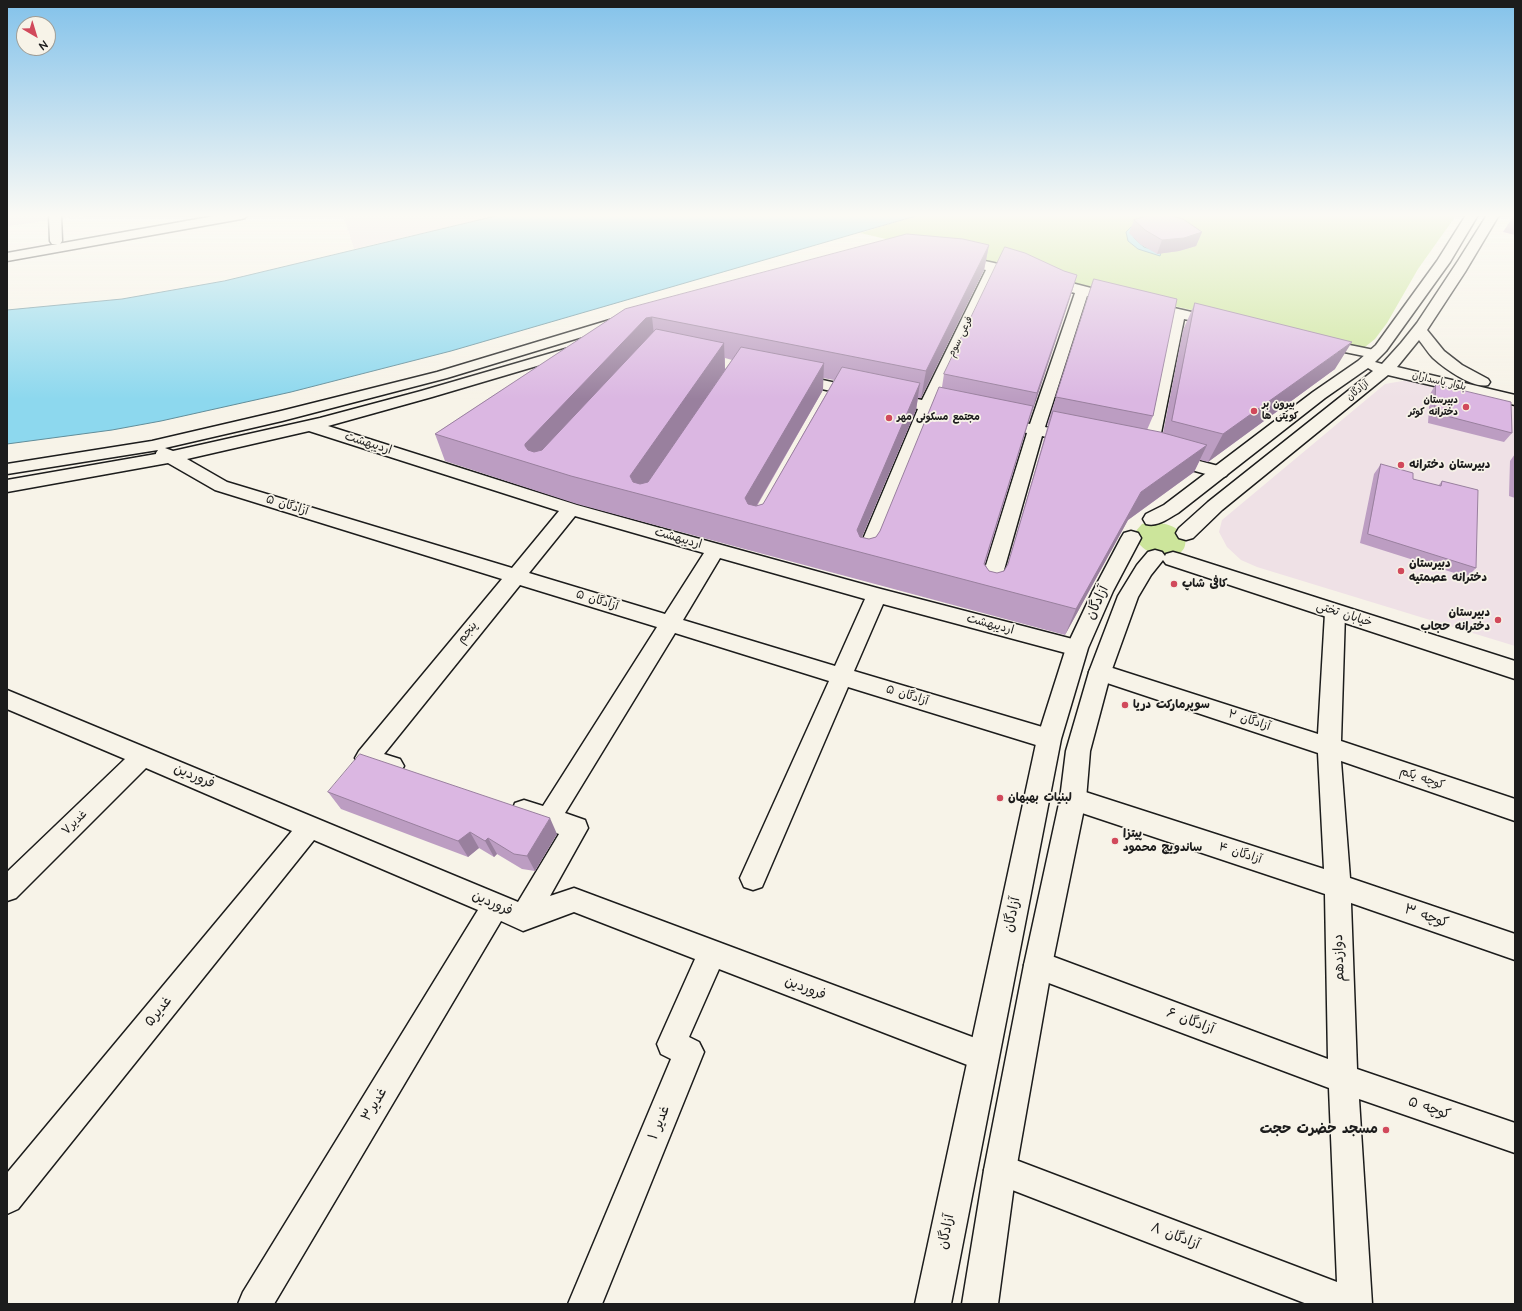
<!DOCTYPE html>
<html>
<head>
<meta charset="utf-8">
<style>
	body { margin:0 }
	#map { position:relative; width:1522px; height:1311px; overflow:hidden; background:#f7f3e8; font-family:"Architects Daughter",sans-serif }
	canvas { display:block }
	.frame { position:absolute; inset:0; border:8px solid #1c1c1c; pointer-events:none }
	.north { position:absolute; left:16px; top:16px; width:40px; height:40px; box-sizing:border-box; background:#f7f3e8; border:1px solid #9f9d96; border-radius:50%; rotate:142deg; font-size:11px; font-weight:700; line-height:16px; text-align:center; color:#1c1c1c }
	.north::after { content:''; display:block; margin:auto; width:14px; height:18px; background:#d1495b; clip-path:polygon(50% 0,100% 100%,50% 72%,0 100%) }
</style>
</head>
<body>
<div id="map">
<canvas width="1522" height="1311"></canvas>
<div class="frame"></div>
<div class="north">N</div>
</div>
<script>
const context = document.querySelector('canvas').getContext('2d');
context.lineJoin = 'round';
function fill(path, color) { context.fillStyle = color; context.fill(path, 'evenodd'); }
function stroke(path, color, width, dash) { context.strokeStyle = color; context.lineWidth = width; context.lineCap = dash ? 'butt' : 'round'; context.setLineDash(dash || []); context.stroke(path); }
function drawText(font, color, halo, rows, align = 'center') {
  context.font = font + ' "Architects Daughter","Playpen Sans Arabic",sans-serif'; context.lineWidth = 3.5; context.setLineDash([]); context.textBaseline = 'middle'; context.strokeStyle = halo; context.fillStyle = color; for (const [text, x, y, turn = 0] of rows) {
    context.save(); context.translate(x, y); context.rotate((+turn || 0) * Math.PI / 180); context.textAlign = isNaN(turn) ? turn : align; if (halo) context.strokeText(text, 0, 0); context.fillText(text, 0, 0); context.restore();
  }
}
fill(new Path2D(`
	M7,215h85l-85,11z
	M343,215h157l-146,34z
	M1408,380l107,24v242l-258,-79 -16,-7 -14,-13 -8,-15 3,-12 163,-136z`), '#efe1e6');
fill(new Path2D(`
	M919,215h539l-3,2 -37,52 -31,54 -12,16 -10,8h-14l-491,-114z
	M1149,522c56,1 41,51 -1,29 -8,-4 -12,-10 -13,-19l7,-8z`), '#cce59b');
const water = new Path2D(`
	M500,215h419l-468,136 -160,41 -130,29 -49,9 -105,14v-134l115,-11 102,-18z
	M1137,225l-3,9v4l10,9 17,5 -1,4 -22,-7 -10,-8 -2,-9 4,-4z`);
fill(water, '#8dd8ee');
stroke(water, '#608d9a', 1);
const minor = new Path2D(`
	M49,215h12l1,26 -2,3h-8l-2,-3z
	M957,255l37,8 128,33 2,3 -2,3 -5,1 -30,-7 -42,131 34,7 2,4 -2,4 -6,1 -31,-7 -44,155 -3,5 -7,2 -7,-2 -3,-5 49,-158 -35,-8 -2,-3 2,-3 6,-2 32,7 45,-131 -77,-20 -61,131 27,6 2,3 -2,3 -6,2 -25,-6 -58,146 -3,5 -7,2 -7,-2 -3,-5 63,-149 -35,-8 -2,-3 2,-3 6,-2 33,7 64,-130 -34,-8 -1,-3 1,-3z
	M1148,302l74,17 2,3 -2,3 -5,1 -33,-7 -27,134 -2,4 -6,1 -12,-2 -2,-4 2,-4 5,-1 28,-132 -27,-6 -2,-3 2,-3z
	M623,316l5,1 2,3 -2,3 -181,55 -165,43 -117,27 8,3 147,-33 101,-27 158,-46 5,1 2,3 -2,3 -152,45 -104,29 249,79 300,83 207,54 3,6 -3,6 -7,2 -194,-52 -29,67 195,58 8,3 3,7 -3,7 -8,3 -201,-62 -86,200 -9,3 -9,-3 -4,-9 89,-197 -154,-48 -110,180 20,7 3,8 -38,68 24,-8 409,153 10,5 5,10 -5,10 -10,5 -264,-102 -30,68 10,5 5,10 -102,252h-34l103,-245 -10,-5 -4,-10 38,-85 -121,-47 -51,19 -22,-10 -227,383h-36l5,-12 235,-382 -164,-70 -296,369 -11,5v-41l285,-342 -146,-63 -130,130 -9,3v-29l118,-113 -118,-50v-19l511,212 41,-68 -44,-15 -3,-8 3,-8 9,-3 19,6 114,-179 -137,-42 -136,169 16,5 4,7 -4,7 -8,3 -33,-11 -4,-7 4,-7 143,-172 -287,-89 -47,-27 -161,29v-12l149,-26v-1l2,-3 -151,24v-10l145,-23 129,-30 156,-39zM309,431l250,80 -47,57 -285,-86 -40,-23zM575,516l129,37 -39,61 -136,-41zM720,558l145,41 -30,67 -152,-46z
	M1320,339l59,12 2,3 -2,3 -5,1 -59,-12 -2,-3 2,-3z
	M795,374l69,15 2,3 -2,3 -6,2 -68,-15 -3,-3 3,-3z
	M1169,453l57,15 3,4 -3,4 -6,2 -57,-16 -2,-4 2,-4z
	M1335,605l7,3 3,5 -4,128 174,58v22l-174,-60 9,117 165,56v26l-164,-57 6,166 158,54v30l-156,-54 13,205h-65l-318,-123 -5,-11 5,-11 11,-5 337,128 -8,-194 -291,-109 -10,-4 -4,-10 4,-10 10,-4 290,108 -3,-165 -252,-84 -8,-4 -4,-7 4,-7 8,-4 251,81 -6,-116 -226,-75 -3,-6 3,-6 8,-2 218,70 7,-121 3,-5z`);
const major = new Path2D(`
	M220,215h27l-2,3 -4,1 -234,42v-8z
	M1466,215h12l-28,47 -64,89 -11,11 7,2 19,-21 16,-20 41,-62 29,-46h12l-34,57 -38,58 17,21 18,14 26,14 2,3 -2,3c-15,4 -44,-17 -55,-27 -5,-5 -9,-12 -14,-18l-22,27 118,28v10l-127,-30 -166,135 -29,28 -7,2 -7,-2 -3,-5 3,-5 29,-26 165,-131 -5,-3 -43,30 -147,115c-11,6 -20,14 -32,11l-3,-5 3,-5 18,-9 149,-113 45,-31 18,-16 61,-84z
	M1131,531l7,2 3,5 -28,53 -25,57 -27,91 -110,565h-36l122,-565 29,-91 27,-57 28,-53 3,-5z
	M1155,550l7,2 3,4 1,-2 7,-2 7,2 335,107v18l-349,-115 -3,-4 -12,15 -13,22 -27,75 -21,79 -4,48 -34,166 -36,205 -18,134h-36l22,-134 40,-205 36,-166 6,-48 23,-79 29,-76 19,-31 11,-13z`);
stroke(minor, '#1c1c1c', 3);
stroke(major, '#1c1c1c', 3);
fill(minor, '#f7f3e8');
fill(major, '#f7f3e8');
fill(new Path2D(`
	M1514,215h1v20l-12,-3z
	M1134,220l68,12 -6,14 -17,5 -22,3 -17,-10 -11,-11z
	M989,245l-5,25 -63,128h-3l-2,12 -54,127 7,2 7,-2 4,-6 62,-144 2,-13 120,-103 13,4 -8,26 -40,120 -44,143 4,7 8,2 7,-2 3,-4 41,-142h-1l47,-146 59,137 -6,14 16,3 20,-103 12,-27 140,66 -127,93 -8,-2 -6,12 -66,48 -63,115 -488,-131 -132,-43 -10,-27 190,-125zM725,358l7,2 -7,9zM823,378l11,2 -68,119 -3,5 -6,2 66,-116z
	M1436,384l76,49 -8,9 -76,-19 2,-29z
	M1515,454v44l-6,-2 1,-35z
	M1381,464l32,15 25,7 4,-5 34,87 -9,9 -107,-34 14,-69z
	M328,792l229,42 -22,37 -13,-2 -25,-15 -3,3 -15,-9 -11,9 -127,-48z`), '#bc9dc2');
fill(new Path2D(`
	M1202,232l-6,14 -17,5 -22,3 5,-14z
	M989,245l-5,25 -63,128 5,-27z
	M1077,275l-8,26 -40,120 8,-28z
	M652,317l3,27 -118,122 -12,-20v-2l121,-126z
	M1352,342l-17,27 -127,93 15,-28z
	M724,343l1,27 -85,124 -10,-18z
	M824,363l-1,27 -76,132 -2,-24z
	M920,383l-4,27 -60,141 1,-21z
	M1033,406l-8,27 -46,150z
	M1207,445l-13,27 -66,48 -63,115 11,-26 65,-117z
	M550,818l7,16 -22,37 -8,-15z
	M470,832l9,16 -11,9 -10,-16z
	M488,838l9,16 -3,3 -9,-16z`), '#99809e');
const building = new Path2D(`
	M1150,215h18l15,4 19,13 -18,6 -22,2 -17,-10 -11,-10z
	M907,234l56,5 26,6 -63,126 -274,-54 -6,1 -121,126v2l3,4 6,2 8,-2 114,-121 68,14 -94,133 3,6 7,2 8,-2 93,-135 83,16 -79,135 3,6 8,2 7,-2 3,-5 76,-132 78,16 -63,147 3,7 9,2 7,-2 4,-6 59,-144 94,19 -49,158 5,7 8,2 7,-2 4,-7 45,-153 107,21 47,13 -66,47 -65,117 -505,-133 -136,-42 190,-125z
	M1005,247l20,6 39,18 13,4 -40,118 -93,-19z
	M1094,279l83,20 -24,117 -97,-19z
	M1195,303l157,39 -129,92 -51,-13z
	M1436,384l75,18 1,31 -77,-20z
	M1381,464l32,9v6l28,7 1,-5 36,9 -2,78 -108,-34z
	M360,754l190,64 -23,38 -13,-2 -26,-16 -3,3 -15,-9 -12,9 -130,-49z`);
fill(building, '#dbb7e2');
stroke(building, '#99809e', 1);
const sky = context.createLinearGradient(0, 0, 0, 399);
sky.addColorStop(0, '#83c2ea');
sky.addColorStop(0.54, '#fbfaf5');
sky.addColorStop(1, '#fbfaf500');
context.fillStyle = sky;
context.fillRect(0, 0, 1522, 399);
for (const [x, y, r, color] of [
	[1466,407,4,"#d1495b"],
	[1254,411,4,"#d1495b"],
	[889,418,4,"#d1495b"],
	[1401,465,4,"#d1495b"],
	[1401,571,4,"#d1495b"],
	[1174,584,4,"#d1495b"],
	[1498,620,4,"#d1495b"],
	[1125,705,4,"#d1495b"],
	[1000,798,4,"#d1495b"],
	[1115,841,4,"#d1495b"],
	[1386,1130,4,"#d1495b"]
]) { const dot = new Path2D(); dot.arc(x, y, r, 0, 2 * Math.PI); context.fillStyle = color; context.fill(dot); stroke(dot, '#f7f3e8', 1.5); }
drawText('10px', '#1c1c1c', '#f7f3e8', [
	["فرعی سوم",961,337,-64],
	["بلوار پاسداران",1439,382,13],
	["آزادگان",1358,391,-39]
]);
drawText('bold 10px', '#1c1c1c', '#f7f3e8', [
	["دبیرستان",1458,401,"right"],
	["دخترانه کوثر",1458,413,"right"],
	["بیرون بر",1262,405],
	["کویتی ها",1262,417],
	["مجتمع مسکونی مهر",897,418]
], 'left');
drawText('12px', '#1c1c1c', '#f7f3e8', [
	["اردیبهشت",368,444,18],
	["آزادگان ۵",287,506,17],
	["اردیبهشت",678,539,16],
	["آزادگان ۵",597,601,17],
	["خیابان تختی",1344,615,18],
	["اردیبهشت",990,625,15],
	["پنجم",468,633,-51],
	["آزادگان ۵",907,696,17],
	["آزادگان ۲",1249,721,18],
	["کوچه یکم",1422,779,19],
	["غدیر۷",75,823,-45],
	["آزادگان ۴",1240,854,18]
]);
drawText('bold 12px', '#1c1c1c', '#f7f3e8', [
	["دبیرستان دخترانه",1409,465],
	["دبیرستان",1409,564],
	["دخترانه عصمتیه",1409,578],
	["کافی شاپ",1182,584],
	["دبیرستان",1490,613,"right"],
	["دخترانه حجاب",1490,627,"right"],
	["سوپرمارکت دریا",1133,705],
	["لبنیات بهبهان",1008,798],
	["پیتزا",1123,834],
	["ساندویچ محمود",1123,848]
], 'left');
drawText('14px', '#1c1c1c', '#f7f3e8', [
	["آزادگان",1098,603,-65],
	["فروردین",194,777,23],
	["فروردین",492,904,24],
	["آزادگان",1013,915,-78],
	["کوچه ۳",1426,917,19],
	["دوازدهم",1340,958,-92],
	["فروردین",805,989,21],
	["غدیر۵",159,1012,-51],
	["آزادگان ۶",1190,1022,21],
	["غدیر۳",375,1105,-59],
	["کوچه ۵",1429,1109,19],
	["غدیر ۱",660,1123,-68],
	["آزادگان",947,1232,-79],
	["آزادگان ۸",1175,1237,21]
]);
drawText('bold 14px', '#1c1c1c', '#f7f3e8', [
	["مسجد حضرت حجت",1378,1130]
], 'right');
</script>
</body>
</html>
